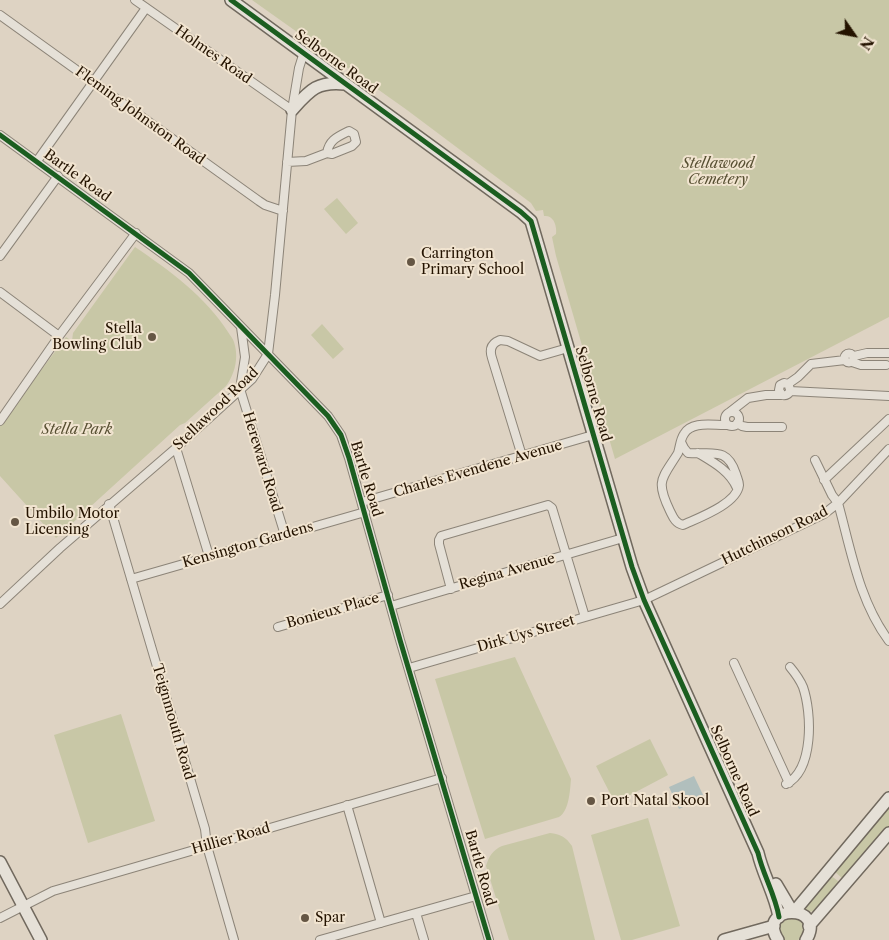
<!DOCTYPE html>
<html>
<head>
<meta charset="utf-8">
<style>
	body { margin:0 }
	#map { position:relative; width:889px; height:940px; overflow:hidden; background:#ded3c3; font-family:"Libre Caslon Text",serif }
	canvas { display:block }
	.north { position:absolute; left:829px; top:10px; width:50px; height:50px; -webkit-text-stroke:4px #f1e4d0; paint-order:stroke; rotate:123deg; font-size:14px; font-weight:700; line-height:20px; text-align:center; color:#241300 }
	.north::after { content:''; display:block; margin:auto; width:18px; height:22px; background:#241300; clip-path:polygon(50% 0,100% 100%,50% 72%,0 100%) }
</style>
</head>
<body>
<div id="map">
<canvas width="889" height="940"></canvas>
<div class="north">N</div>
</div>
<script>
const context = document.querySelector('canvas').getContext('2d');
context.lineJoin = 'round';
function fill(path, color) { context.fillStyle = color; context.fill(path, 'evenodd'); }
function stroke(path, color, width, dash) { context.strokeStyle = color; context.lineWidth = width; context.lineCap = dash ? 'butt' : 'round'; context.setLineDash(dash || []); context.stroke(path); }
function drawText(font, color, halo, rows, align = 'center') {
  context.font = font + ' "Libre Caslon Text",serif'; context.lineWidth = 4; context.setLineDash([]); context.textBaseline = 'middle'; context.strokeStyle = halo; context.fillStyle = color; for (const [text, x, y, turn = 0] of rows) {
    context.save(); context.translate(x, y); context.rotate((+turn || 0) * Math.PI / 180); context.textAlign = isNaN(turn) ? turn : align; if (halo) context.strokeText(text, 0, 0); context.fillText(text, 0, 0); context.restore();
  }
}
fill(new Path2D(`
	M252,0h637v317l-274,142 -59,-203 -4,-19 4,-3c1,-8 -2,-19 -12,-18l-1,-6 -7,1 -5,-8 -124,-93z
	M337,198l21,25 -12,11 -22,-25z
	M135,247c34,23 71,50 93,85 2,3 5,7 6,10 5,15 1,32 -8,44l-41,37 -5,2 -124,113 -56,-62v-51l66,-88 6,4 1,-8z
	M322,324l22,25 -11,10 -22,-24z
	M515,657l56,122c-1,12 -2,32 -12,38l-74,22 -50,-160z
	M121,714l34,107 -67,22 -34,-108z
	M650,739l18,36 -53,28 -19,-37z
	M889,804v22l-46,53 -9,-8z
	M648,818l32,108 -48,14h-11l-30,-105z
	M550,833c10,1 16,4 22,13l23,94h-86l-23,-74c3,-10 7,-16 16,-20z
	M830,875l8,6v4l-23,26 -7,1 -3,-4v-4z
	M778 929a13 13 0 1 1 26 0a13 13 0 1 1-26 0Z`), '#c8c7a6');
fill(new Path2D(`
	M694,776l10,21 -25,12 -10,-22z`), '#b1bfbd');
const street = new Path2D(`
	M135,0l157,110
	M0,15l259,186 6,4 18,6
	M0,135l189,138 139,143 13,19 8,23 51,182 89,300
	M37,161l109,-153
	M287,162l19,-1 21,-8 5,1 20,-8 4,-4 -2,-8 -5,-3c-12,6 -20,9 -22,22
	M0,256l58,-80
	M0,292l59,44
	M241,327l4,30 -5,32 45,146
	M844.5 358a4.5 4.5 0 1 1 9 0a4.5 4.5 0 1 1-9 0Z
	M854,356l13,-3h22
	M852,362l9,3h25
	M788,384l2,5c0,5 -4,7 -8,6l-3,-5 1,-5 4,-2 4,1 10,-7 13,-13 34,-4
	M790,391l99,5
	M730,412l18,-14 18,-3h16
	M725 419a7 7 0 1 1 14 0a7 7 0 1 1-14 0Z
	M0,421l59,-85 77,-103
	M737,423l5,3 5,1h35
	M681,442l3,6 4,5c24,2 39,-7 48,21 1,4 3,7 3,11 -2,19 -41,33 -56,40 -8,-2 -10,-8 -13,-14 -15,-31 -8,-32 8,-58 2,-6 2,-13 6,-19 8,-14 31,-8 44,-9
	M176,448l33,108
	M698,453c15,9 32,18 39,35
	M522,456l-30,-98c-2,-6 -2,-12 4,-16l4,-2 8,1 32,15 28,-8
	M815,460l17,35 6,8c13,47 21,98 51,138
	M824,480l65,-61
	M362,502l231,-67
	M109,504l96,325 2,17 27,94
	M131,579l234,-67
	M451,589l-12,-45v-4l2,-4 107,-31 4,3 33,109
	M0,604l60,-56 116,-100 76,-69 16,-25 7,-59 17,-185 7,-42 5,-16
	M391,606l232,-68
	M278,627l110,-32
	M734,663l55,120
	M409,668l235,-68 180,-86 14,-11 51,-54
	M786,784c28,-14 26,-71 17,-97 -3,-7 -8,-14 -13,-20
	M347,805l34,118
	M416,913l8,27
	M0,918l53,-27 389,-113
	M320,940l156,-44`);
const secondary = new Path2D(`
	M231,0l290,212 10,9 101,346 12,33 114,253c5,22 17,41 21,64
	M292,110c18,-20 25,-29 53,-26
	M0,862l41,78
	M776,884l16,27
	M794,912l95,-114
	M809,926l80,-93
	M724,940l50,-14
	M778,940c-23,-36 50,-37 28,0`);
stroke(street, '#8c8478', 10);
stroke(secondary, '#71695e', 14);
stroke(street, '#e5e0d7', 8);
stroke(secondary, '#e5e0d7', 11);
stroke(new Path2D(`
	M231,0l290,212 10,9 101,346 12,33 114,253c5,22 17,41 21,64
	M0,135l189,138 139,143 13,19 8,23 51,182 89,300`), '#1b5e20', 5);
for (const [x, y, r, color] of [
	[411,262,5,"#655644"],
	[152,337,5,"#655644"],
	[15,522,5,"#655644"],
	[591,801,5,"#655644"],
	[305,918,5,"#655644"]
]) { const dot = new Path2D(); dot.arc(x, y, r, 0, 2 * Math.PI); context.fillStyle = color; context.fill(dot); stroke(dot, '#f1e4d0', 2); }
drawText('14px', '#241300', '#f1e4d0', [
	["Holmes Road",213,55,35],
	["Selborne Road",336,62,36],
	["Fleming Johnston Road",140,116,36],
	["Bartle Road",77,176,36],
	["Selborne Road",593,394,74],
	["Stellawood Road",216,409,-44],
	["Hereward Road",262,462,73],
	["Charles Evendene Avenue",478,469,-16],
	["Bartle Road",366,479,73],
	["Hutchinson Road",775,536,-26],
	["Kensington Gardens",248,545,-16],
	["Regina Avenue",507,572,-16],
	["Bonieux Place",333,611,-16],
	["Dirk Uys Street",526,634,-16],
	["Teignmouth Road",173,722,74],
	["Selborne Road",734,771,66],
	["Hillier Road",231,839,-16],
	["Bartle Road",480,868,74]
]);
drawText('italic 14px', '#574f32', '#f1e4d0', [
	["Stellawood",718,164],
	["Cemetery",718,180],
	["Stella Park",77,430]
]);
drawText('14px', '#241300', '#f1e4d0', [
	["Carrington",421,254],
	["Primary School",421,270],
	["Stella",142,329,"right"],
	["Bowling Club",142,345,"right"],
	["Umbilo Motor",25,514],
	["Licensing",25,530],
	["Port Natal Skool",601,801],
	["Spar",315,918]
], 'left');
</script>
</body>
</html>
